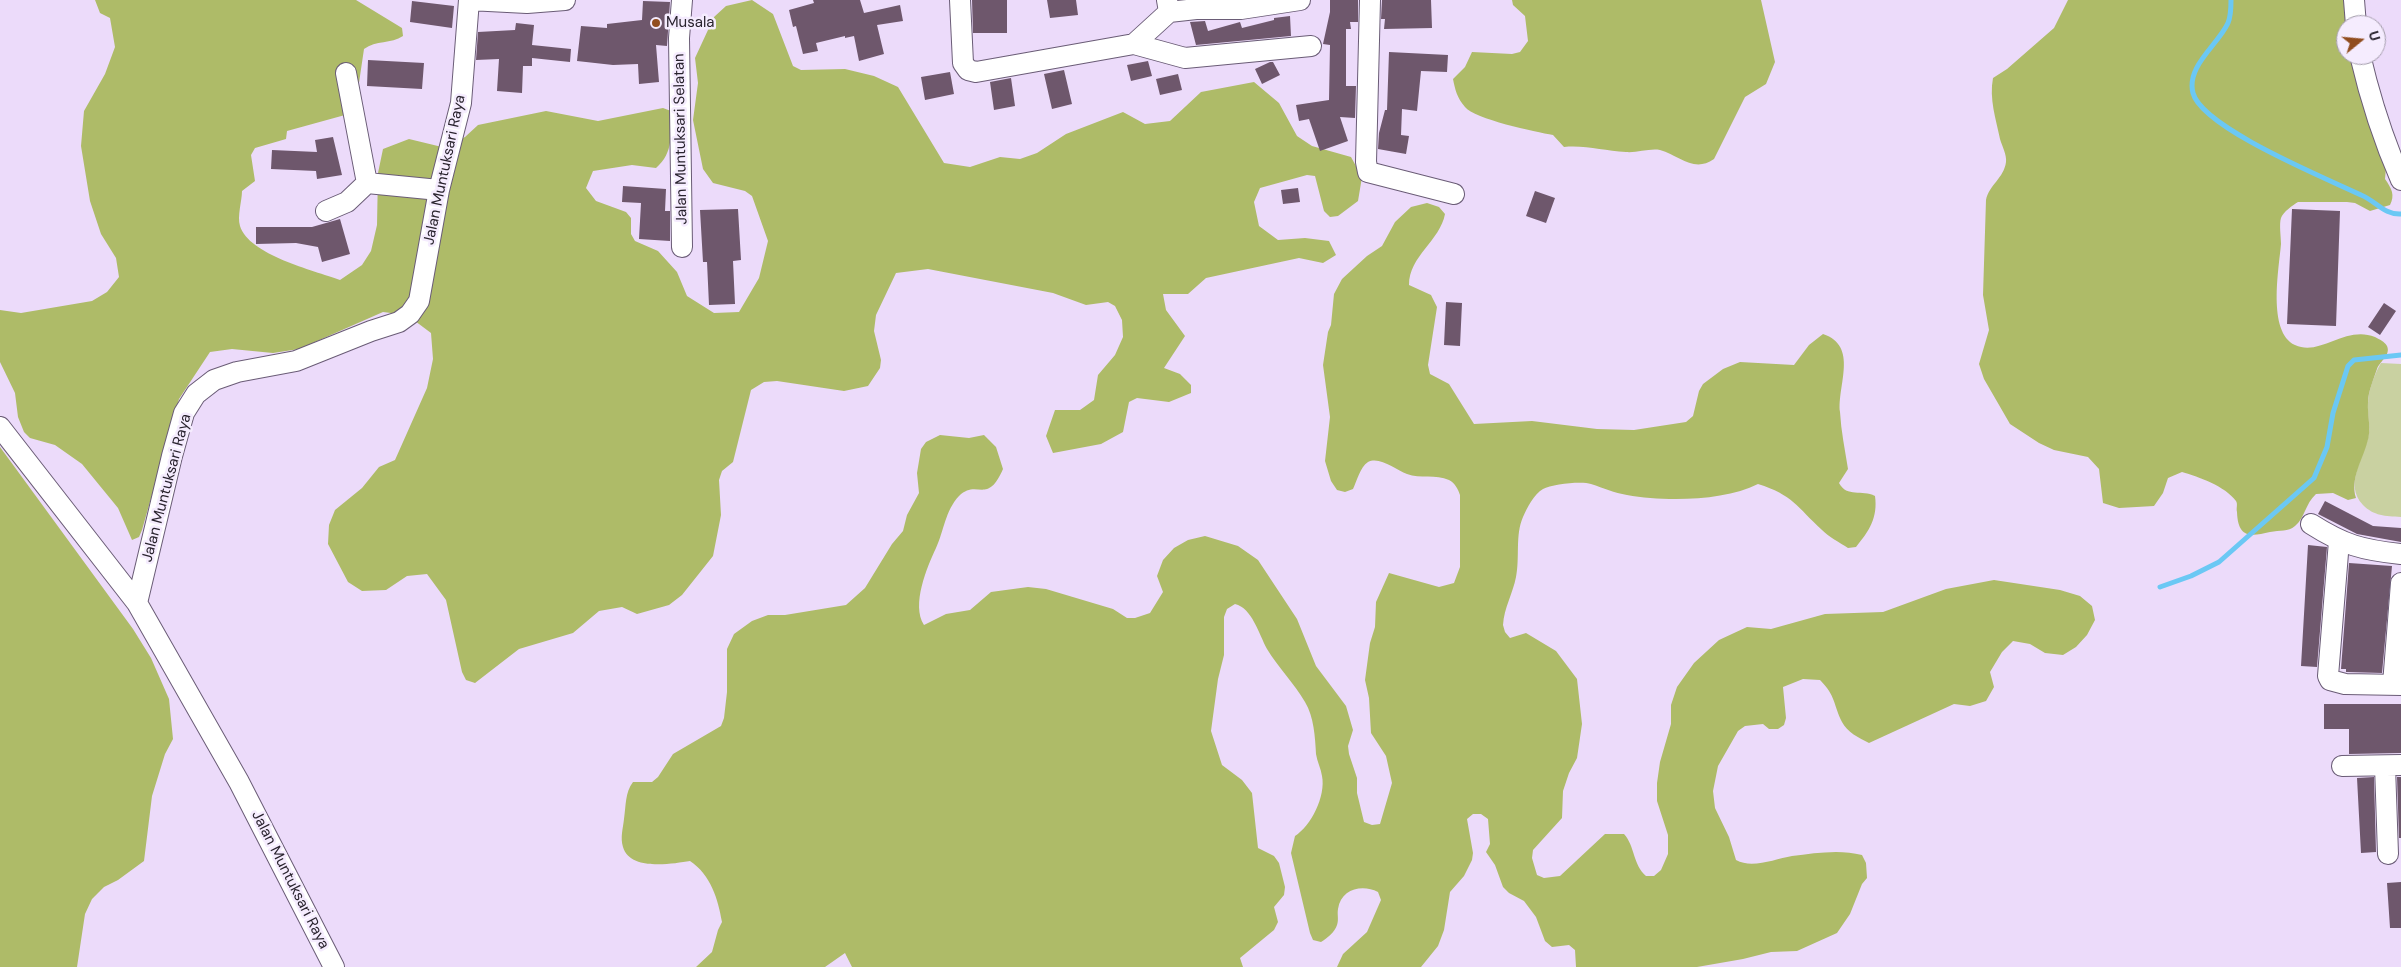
<!DOCTYPE html>
<html>
<head>
<meta charset="utf-8">
<style>
	body { margin:0 }
	#map { position:relative; width:2401px; height:967px; overflow:hidden; background:#ecdbfa; font-family:"DM Sans",sans-serif }
	canvas { display:block }
	.north { position:absolute; left:2336px; top:15px; width:50px; height:50px; box-sizing:border-box; background:#f5ecfe; border:1px solid #a39cab; border-radius:50%; rotate:73deg; font-size:14px; font-weight:700; line-height:20px; text-align:center; color:#29232e }
	.north::after { content:''; display:block; margin:auto; width:18px; height:22px; background:#914d1f; clip-path:polygon(50% 0,100% 100%,50% 72%,0 100%) }
</style>
</head>
<body>
<div id="map">
<canvas width="2401" height="967"></canvas>
<div class="north">U</div>
</div>
<script>
const context = document.querySelector('canvas').getContext('2d');
context.lineJoin = 'round';
function fill(path, color) { context.fillStyle = color; context.fill(path, 'evenodd'); }
function stroke(path, color, width, dash) { context.strokeStyle = color; context.lineWidth = width; context.lineCap = dash ? 'butt' : 'round'; context.setLineDash(dash || []); context.stroke(path); }
function drawText(font, color, halo, rows, align = 'center') {
  context.font = font + ' "DM Sans",sans-serif'; context.lineWidth = 5; context.setLineDash([]); context.textBaseline = 'middle'; context.strokeStyle = halo; context.fillStyle = color; for (const [text, x, y, turn = 0] of rows) {
    context.save(); context.translate(x, y); context.rotate((+turn || 0) * Math.PI / 180); context.textAlign = isNaN(turn) ? turn : align; if (halo) context.strokeText(text, 0, 0); context.fillText(text, 0, 0); context.restore();
  }
}
fill(new Path2D(`
	M2381,363l20,1v153c-16,-1 -27,-1 -38,-12 -20,-21 2,-48 6,-72 1,-10 -2,-20 -1,-30 0,-12 7,-30 13,-40z`), '#c9d1a1');
fill(new Path2D(`
	M95,0h261l46,28 1,8c-12,8 -27,4 -39,13l-8,54 -11,12 -58,16 -1,8 -31,9 -4,7 4,26 -13,10c0,10 -5,25 -2,35 9,29 73,44 100,54l22,-15 9,-14 6,-26 1,-52 5,-24 26,-10 33,8 8,-2 15,-8 13,-12 68,-14 52,10 65,-13 8,3c0,21 3,42 -15,57l-24,-3 -39,6 -7,17 10,13 30,11 5,6v16l4,7 23,10 19,21 10,24 27,17 25,-1 20,-34 9,-37 -16,-45 -7,-5 -32,-8 -10,-14 -10,-49 5,-37 -3,-25 19,-41 12,-11 26,-6 21,14 20,52 8,4 44,-1 29,7 24,11 46,76 26,4 30,-10 20,2 17,-6 29,-19 57,-22 22,12 25,-3 31,-29 53,-10 25,21 18,33 15,10 39,11 11,20 -4,24 -20,15 -8,1 -6,-6 -9,-35 -8,-1 -47,13 -6,14 5,24 19,14 27,-2 24,3 7,14 -13,8 -24,-5 -93,20 -18,16h-25l3,16 19,26 -21,32 16,6 11,11v8l-22,9 -32,-4 -8,4 -6,30 -22,12 -48,9 -7,-17 9,-26h25l14,-10 4,-25 17,-20 8,-18 -1,-17 -7,-14 -7,-4 -22,3 -33,-12 -125,-24 -32,4 -20,42 -2,16 7,29 -1,8 -12,18 -24,5 -67,-10 -13,1 -13,8 -18,72 -11,9 -3,9 2,35 -8,41 -31,39 -13,10 -32,9 -15,-7 -23,4 -26,22 -54,16 -44,34 -9,-3 -4,-8 -16,-72 -19,-26 -20,2 -21,14 -24,1 -14,-9 -20,-38 1,-19 6,-15 27,-22 17,-21 16,-7 32,-72 6,-29 -2,-26 -24,-18 -24,-3 -84,37 -26,4 -41,-4 -22,3 -31,47 -37,131 -3,7 -7,3 -14,-32 -36,-44 -27,-19 -25,-7 -6,-6 -6,-15 -3,-24 -15,-31v-52l21,3 71,-12 15,-9 12,-15 -3,-19 -15,-24 -11,-33 -9,-55 3,-35 21,-37 10,-27 -5,-29 -10,-5z
	M1512,0h249l14,62 -9,22 -21,13 -31,62c-20,14 -34,-3 -54,-9 -10,-2 -23,3 -34,2 -22,-1 -40,-7 -62,-5l-11,-12c-17,-3 -79,-16 -88,-28 -8,-9 -10,-18 -12,-28l12,-12 7,-15 40,2 8,-2 8,-11 -3,-25 -12,-11z
	M2068,0h278v55h8l33,101 -2,23c7,10 10,16 5,26l-20,6 -15,-8 -8,-1h-49c-5,3 -15,10 -17,16 -2,6 0,19 0,26 -2,24 -14,88 14,101 25,12 50,-20 80,-8 5,3 9,4 12,9 4,9 -7,15 -10,23 -3,9 -9,23 -9,33 -1,14 4,27 -1,41 -5,18 -17,36 -11,55l-8,2 -15,-7 -17,1c-11,10 -11,24 -21,32 -7,6 -15,4 -25,6 -20,5 -32,6 -33,-20 -1,-4 1,-8 -1,-11 -11,-15 -37,-24 -54,-29l-14,6 -5,15 -9,13 -35,2 -16,-5 -4,-34 -11,-12 -34,-7 -15,-7 -29,-19 -26,-45 -5,-15 10,-34 -6,-35 3,-95c3,-15 18,-22 20,-38 1,-7 -4,-16 -6,-23 -4,-20 -11,-40 -7,-61l14,-9 47,-41z
	M1427,203l12,4 6,7c-5,27 -36,42 -36,71l22,10 6,12 -9,58 2,9 19,10 25,40 58,-3 65,8 37,1 52,-8 7,-6 6,-25 4,-7 20,-15 17,-7 54,3 15,-20 14,-11c36,12 14,52 17,78 1,19 5,38 8,57l-9,14c8,15 23,6 36,13 3,22 -6,35 -19,51l-8,1c-9,-6 -19,-11 -26,-18 -25,-23 -29,-35 -64,-46 -34,17 -92,18 -131,11 -13,-2 -23,-7 -36,-11 -9,-3 -39,0 -48,5 -9,5 -16,19 -20,28 -8,18 -3,41 -7,60 -3,16 -12,31 -13,48l2,7 5,6 16,-5 30,18 21,28 5,45 -5,34 -8,15 -6,18 -1,27 -29,32 -1,8 5,17 7,3 16,-2 45,-42h19c11,12 9,31 22,42h8l7,-6 7,-16v-19l-11,-34v-18l3,-21 11,-38v-19l6,-18 17,-24 25,-23 28,-13 24,2 54,-15 58,-2 63,-23 48,-9 66,10 20,6 12,10 3,14 -8,15 -11,12 -13,8 -18,-2 -15,-9 -17,-3 -11,11 -12,20 4,15 -8,14 -16,5 -16,-2 -85,39c-10,-5 -22,-11 -27,-21 -9,-18 -6,-26 -22,-42l-17,-1 -20,8 3,31 -2,7 -6,4h-9l-6,-5 -18,2 -7,5 -20,35 -5,25 2,17 14,29 7,23c16,9 39,-1 56,-4 23,-3 48,-7 70,-1l4,8 1,15 -5,6 -12,30 -13,19 -40,18 -26,1 -28,7 -46,8h-121l-1,-17 -6,-5 -17,2 -7,-6 -9,-24 -12,-16 -15,-8 -6,-6 -8,-22 -9,-13 4,-8 -2,-25 -7,-5h-8l-6,5 6,34 -1,7 -8,16 -14,16 -6,38 -6,16 -17,21h-84l6,-13 24,-22 14,-32 -3,-8c-16,-8 -37,-3 -40,17 -1,5 1,11 -1,16 -2,7 -10,13 -16,17l-8,-2 -3,-7 -19,-80 4,-17c16,-10 31,-40 27,-60 -1,-7 -5,-15 -6,-22 -1,-17 -2,-37 -11,-52 -11,-19 -27,-35 -38,-53 -8,-15 -15,-41 -32,-45l-8,5 -3,8v38l-6,24 -7,52 11,34 20,15 10,13 6,55 16,8 5,7 6,24 -1,8 -10,12 4,15 -4,8 -34,28 3,9h-391l-7,-14 -20,14h-129l16,-15 6,-22 4,-8c-4,-23 -11,-47 -32,-61 -19,3 -60,10 -67,-14 -3,-9 0,-19 1,-28 2,-13 1,-27 9,-37h19l6,-5 15,-23 48,-28 3,-8 3,-26v-43l7,-15 18,-13 16,-6h17l61,-10 19,-17 27,-44 11,-13 4,-16 12,-22 -2,-20 4,-24 5,-7 14,-7 29,3 15,-3 12,12 7,22c-16,37 -26,9 -44,27 -14,15 -15,35 -23,52 -9,19 -25,57 -12,77l22,-11 24,-4 21,-18 37,-5 18,2 67,20 14,9h8l15,-5 13,-21 -6,-16 6,-16 11,-12 14,-8 17,-4 33,10 20,14 39,59 19,47 30,40 7,24 -5,16 1,8 8,24v15l7,29 8,3 8,-1 12,-41 -6,-27 -15,-23 -2,-35 -4,-18 5,-37 5,-16 1,-25 13,-29 50,14 15,-4 6,-16v-72c-2,-6 -5,-12 -11,-15 -13,-6 -29,-1 -42,-6 -11,-4 -27,-18 -39,-12 -8,5 -11,19 -15,27l-8,3 -8,-2 -6,-9 -6,-20 5,-44 -7,-52 5,-33 3,-7 3,-31 8,-15 25,-23 15,-10 13,-24 16,-15z
	M0,447l133,182 18,29 18,41 4,40 -8,15 -13,42 -8,65 -26,19 -14,7 -12,12 -7,15 -8,53h-77z`), '#aebb68');
stroke(new Path2D(`
	M2231,0c0,7 0,16 -3,23 -10,22 -42,43 -35,70 9,35 135,86 168,102 15,6 23,20 40,19
	M2160,587l31,-11 28,-14 95,-84 13,-31 6,-34 15,-47 6,-6 47,-5`), '#6bc8f4', 5);
fill(new Path2D(`
	M813,0h47l4,13 36,-8 3,16 -26,4 7,29 -25,7 -5,-25 -9,2v-2l-29,7 2,8 -15,3 -7,-28 -3,1 -4,-17 25,-7z
	M972,0h35v33h-34z
	M1047,0h29l2,15 -28,3z
	M1330,0h28v22h-8l1,7h-5v57h10l-1,32 -15,-1 8,24 -28,10 -11,-32 -10,2 -3,-16 33,-5 1,-55 -7,-1 7,-32z
	M1382,0h49l1,28 -48,1 1,-10h-4z
	M412,1l42,5 -2,22 -42,-6z
	M643,1l27,1 -3,44 -11,-1 3,37 -20,2 -1,-20 -25,1 -36,-4 4,-35 26,2v-4l35,-4z
	M1290,16l1,20 -95,9 -6,-23 15,-1 3,10 32,-9 2,6 32,-8v-2z
	M516,23l18,2 -2,20 39,4 -1,13 -38,-4v8h-9l-1,27 -25,-2 2,-32 -23,1 2,-28 37,-2z
	M1389,52l59,3 -1,17 -26,-1 -4,40 -15,-2 -1,26 8,1 -3,18 -28,-5 1,-16 6,-23h2z
	M368,60l56,3 -2,26 -55,-3z
	M1148,61l4,15 -21,5 -4,-16z
	M1270,62h3l7,13 -18,9 -7,-15z
	M1064,70l8,34 -20,5 -8,-35z
	M950,72l4,22 -29,6 -4,-23z
	M1178,74l4,16 -22,5 -4,-16z
	M1011,78l4,28 -21,4 -4,-28z
	M333,137l9,38 -25,4 -1,-8 -45,-2 1,-19 45,2 -2,-12z
	M623,186l43,3 -1,22h5v30l-31,-2 2,-36 -19,-1z
	M1298,188l2,14 -17,2 -2,-14z
	M1535,191l20,7 -9,25 -20,-7z
	M738,209l3,51 -8,1 2,43 -26,1 -2,-43h-4l-3,-52z
	M2292,209l48,2 -4,115 -49,-2z
	M340,219l10,35 -28,8 -4,-15 -22,-4 -40,1v-17h56z
	M1446,302l16,1 -2,43 -16,-1z
	M2384,303l12,8 -16,24 -12,-8z
	M2325,501l48,25 28,2v14l-44,-8 -39,-20z
	M2308,545l19,2 -10,120 -16,-1z
	M2349,563l43,3 -10,107 -36,-1v-3h-5z
	M2324,704h77v49l-52,1v-25h-25z
	M2374,777l2,75 -15,1 -4,-75z
	M2397,777h4v61h-2z
	M2401,882v46h-11l-3,-45z`), '#6e576c');
const minor = new Path2D(`
	M469,0l58,3 38,-3
	M960,0l3,63 5,7 8,2 158,-28 35,-32 -2,-12
	M1370,0l-4,162 2,10 86,22
	M2354,0l2,25
	M1169,12l27,-3h45l59,-9
	M1134,44l51,14 126,-12
	M2360,55c10,43 23,84 41,125
	M346,73l21,110 72,7
	M326,211l21,-9 20,-19
	M682,247l-3,-209 3,-38
	M0,427l137,176
	M2311,524c33,21 51,26 90,30
	M2339,541l-11,135 2,4 15,4 56,1
	M2393,684l8,-101
	M2342,766l59,-1
	M2385,766l3,88
	M334,967l-95,-185 -102,-179 35,-147 12,-43 12,-19 18,-14 23,-8 59,-11 75,-30 28,-9 11,-8 9,-13 20,-111 22,-87 8,-103`);
stroke(minor, '#6a5c76', 22);
stroke(minor, '#fff', 20);
for (const [x, y, r, color] of [
	[656,23,5,"#914d1f"]
]) { const dot = new Path2D(); dot.arc(x, y, r, 0, 2 * Math.PI); context.fillStyle = color; context.fill(dot); stroke(dot, '#f5ecfe', 2); }
drawText('15px', '#29232e', '#f5ecfe', [
	["Musala",666,23]
], 'left');
drawText('15px', '#29232e', '#f5ecfe', [
	["Jalan Muntuksari Selatan",681,139,-91],
	["Jalan Muntuksari Raya",445,170,-78],
	["Jalan Muntuksari Raya",167,488,-75],
	["Jalan Muntuksari Raya",290,880,63]
]);
</script>
</body>
</html>
